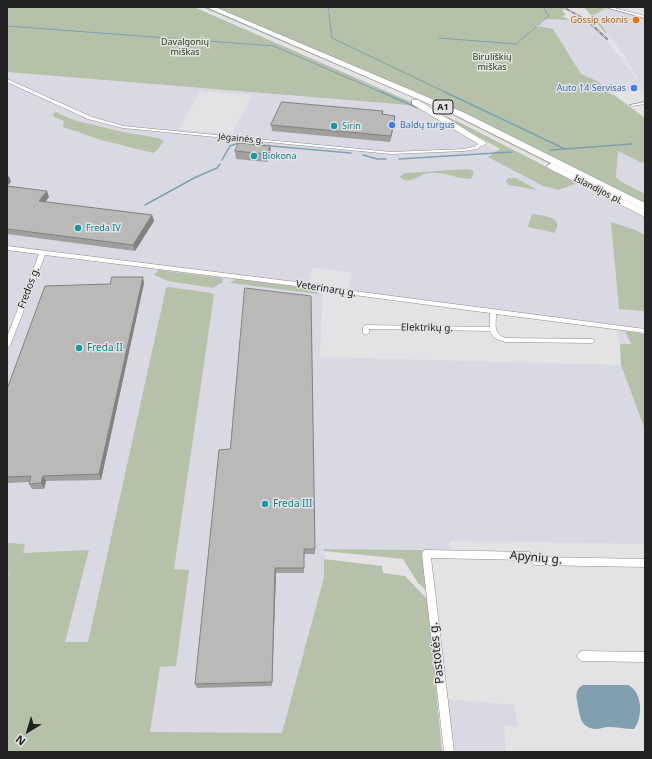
<!DOCTYPE html>
<html>
<head>
<meta charset="utf-8">
<style>
	body { margin:0 }
	#map { position:relative; width:652px; height:759px; overflow:hidden; background:#e3e3e5; font-family:"Noto Sans",sans-serif }
	canvas { display:block }
	.frame { position:absolute; inset:0; border:8px solid #222223; pointer-events:none }
	.north { position:absolute; left:8px; top:711px; width:40px; height:40px; -webkit-text-stroke:3px #e3e3e5; paint-order:stroke; rotate:218deg; font-size:11px; font-weight:700; line-height:16px; text-align:center; color:#222223 }
	.north::after { content:''; display:block; margin:auto; width:14px; height:18px; background:#222223; clip-path:polygon(50% 0,100% 100%,50% 72%,0 100%) }
</style>
</head>
<body>
<div id="map">
<canvas width="652" height="759"></canvas>
<div class="frame"></div>
<div class="north">N</div>
</div>
<script>
const context = document.querySelector('canvas').getContext('2d');
context.lineJoin = 'round';
function fill(path, color) { context.fillStyle = color; context.fill(path, 'evenodd'); }
function stroke(path, color, width, dash) { context.strokeStyle = color; context.lineWidth = width; context.lineCap = dash ? 'butt' : 'round'; context.setLineDash(dash || []); context.stroke(path); }
function drawText(font, color, halo, rows, align = 'center') {
  context.font = font + ' "Noto Sans",sans-serif'; context.lineWidth = 3; context.setLineDash([]); context.textBaseline = 'middle'; context.strokeStyle = halo; context.fillStyle = color; for (const [text, x, y, turn = 0] of rows) {
    context.save(); context.translate(x, y); context.rotate((+turn || 0) * Math.PI / 180); context.textAlign = isNaN(turn) ? turn : align; if (halo) context.strokeText(text, 0, 0); context.fillText(text, 0, 0); context.restore();
  }
}
fill(new Path2D(`
	M607,8l38,10v73h-27l-4,4 -7,-3 2,-2 -12,-9 -16,-6 -5,-9 -41,-40 9,-7h25l1,-2 10,-1 9,6 17,17 30,40h2l-14,-24 -11,-15 -3,-1 -5,-6h2l-13,-19z
	M7,72l413,34 50,32 29,13 -10,6 69,33 20,-7 67,35v17l-9,-5 -25,-7 34,92v19l-19,-3 5,13h-11l-4,-14 -269,-36 5,-22 -40,-4 -3,14 14,2 -3,73 301,8 24,65v114l-195,-3v9l-125,-1 -1,28 -46,175h-271v-636l1,-2 -1,-1zM200,91l52,4 -20,39 -53,-5zM60,113l14,7 49,12 35,6 -5,15 -52,-13 -34,-11 -3,-8 -9,-4z
	M618,150l24,13 3,-1v32l-25,-13 -4,-4z
	M447,699l68,6 2,22 -13,-1 2,26h-53z`), '#d9d9e3');
fill(new Path2D(`
	M7,7h187l226,99 -413,-34z
	M202,7h4l262,113 177,92 -201,-101z
	M214,7l350,1 -1,3 3,4 -4,1 8,4 -26,-1 -8,7 17,3 28,45 16,7 12,9 -1,3 6,2 31,23v44l-3,1 -24,-12 -2,26 4,4 25,13v10l-134,-68z
	M584,7l22,1 -12,7 13,18h-2z
	M428,108l35,16 115,59 -20,7 -15,-4 -55,-29 12,-8z
	M56,112l18,8 49,12 35,6 6,3 -6,8 -5,4 -52,-13 -38,-13 1,-6 -10,-4 -1,-3z
	M468,169l4,1 2,3 -2,5 -3,1c-14,-1 -27,-8 -41,-6 -9,2 -21,13 -28,4l5,-4z
	M508,178h8l21,12 -28,-5 -3,-3z
	M532,214c6,1 23,2 25,9 1,3 -1,7 -2,10l-27,-6z
	M611,222l25,8 9,5v80l-2,-4 -24,-2z
	M158,270l64,8 1,4 -10,6 -45,-7 -14,-6z
	M236,279l77,10 4,2v3l-87,-11z
	M169,287l43,6 2,2 -40,274 15,1 -13,96 -16,1 -10,65 132,1 42,-156v-18l58,7 1,7 22,3 21,22 2,5 14,149h-435v-173l2,-6h-2v-30l18,1 -2,9 66,-3 -24,92h23l78,-354z
	M625,331l20,3v96l-24,-65 -1,-21h11z
	M324,549l98,1 4,40 -8,-7 -15,-24 -79,-8z`), '#b5c2a9');
fill(new Path2D(`
	M583,685h45c15,7 15,33 6,44 -9,0 -17,-2 -26,-2 -4,0 -8,2 -12,2 -17,-1 -16,-15 -19,-28 -1,-7 -1,-12 6,-16z`), '#80a0b0');
stroke(new Path2D(`
	M328,7l1,4
	M329,13l3,25 115,55
	M538,25l11,-9 -6,-9
	M7,26l267,20 109,47
	M439,38l77,6 20,-17`), '#80a0b0', 1);
stroke(new Path2D(`
	M381,92l37,16
	M445,92l120,57
	M248,144l103,9
	M550,150l82,-6
	M363,155l14,4h9
	M399,159l113,-7
	M222,160l8,-14 9,-3
	M145,205l49,-27 23,-10 3,-4`), '#80a0b0', 1.5);
const minor = new Path2D(`
	M605,7h6l34,9v2z
	M7,79l85,38 31,9 268,26 73,-3 10,-2 7,-5 4,1 -8,6 -13,2 -73,3 -268,-26 -35,-9 -81,-37z
	M645,102v2l-13,2 -2,-1z
	M7,246l305,38 42,7 291,38v4l-149,-19c0,11 -3,19 9,24l87,1 3,2 -3,2 -87,-1 -11,-4 -4,-7 -121,-2v4l-3,2 -3,-2v-6l3,-2 124,2v-14l-136,-18 -42,-7 -267,-33 -35,91 -3,2v-11l32,-83 -32,-4z
	M426,550l103,2 8,5 108,2v8l-110,-2 -8,-5 -96,-2 23,194h-10l-22,-198 1,-3z
	M582,651l63,1v10l-63,-1 -3,-2 -2,-3 2,-3z`);
const trunk = new Path2D(`
	M551,163l94,47v7l-97,-49 -1,-2z`);
const motorway = new Path2D(`
	M206,7h9l250,106 180,90v7l-186,-93z
	M412,100h6l69,43 -4,3 -3,-1 -68,-41z`);
stroke(minor, '#8e8e91', 1);
stroke(trunk, '#8e8e91', 1);
stroke(motorway, '#8e8e91', 1);
fill(minor, '#fff');
fill(trunk, '#fff');
fill(motorway, '#fff');
const rail = new Path2D(`
	M563,7l25,14 19,18`);
stroke(rail, '#8a8a8b', 2);
stroke(rail, '#e3e3e5', 1, [3.5]);
fill(new Path2D(`
	M383,111v3l12,2v5l-5,21 -118,-11 -1,-6z
	M270,146l1,8 -4,8 -31,-3 -1,-8z
	M7,186l42,11 -4,5 107,13 2,6 -19,30 -128,-17z
	M144,283l-43,197 -55,1 -2,8h-12l-3,-5v-2l-22,1v-94l103,-105z
	M311,296l4,258h-11v19h-28l-4,113 -75,2 -2,-4 35,-235z`), '#a19f9d');
fill(new Path2D(`
	M395,116v5l-5,21 1,-6z
	M270,146l1,8 -4,8v-8z
	M9,176l2,6 -4,4v-8z
	M47,191l2,6 -8,10 -2,-6z
	M152,215l2,6 -19,30 -2,-6z
	M143,277l1,6 -43,197 -2,-6z
	M43,476l3,5 -2,8 -3,-6z
	M275,568l1,5 -4,113v-4z`), '#838280');
const building = new Path2D(`
	M282,102l101,9 -1,3 13,2 -4,20 -120,-11z
	M239,143l31,3 -3,8 -32,-3z
	M7,186l40,5 -8,10 113,14 -19,30 -126,-16z
	M112,277h31l-44,197 -56,2 -2,7 -12,1 2,-8 -24,1v-88l38,-103 65,-2z
	M245,288l66,8 4,253h-11v19h-29l-3,114 -77,2 24,-234 11,-1z`);
fill(building, '#bbb9b7');
stroke(building, '#838280', 1);
for (const [x, y, r, color] of [
	[636,20,4,"#e8710a"],
	[634,88,4,"#3f7fe0"],
	[392,125,4,"#3f7fe0"],
	[334,126,4,"#0f9aa8"],
	[254,156,4,"#0f9aa8"],
	[78,228,4,"#0f9aa8"],
	[79,348,4,"#0f9aa8"],
	[265,504,4,"#0f9aa8"]
]) { const dot = new Path2D(); dot.arc(x, y, r, 0, 2 * Math.PI); context.fillStyle = color; context.fill(dot); stroke(dot, '#e3e3e5', 1.5); }
drawText('9px', '#c56008', '#e3e3e5', [
	["Gossip skonis",628,20]
], 'right');
drawText('9px', '#2c3f11', '#e3e3e5', [
	["Davalgonių",185,42],
	["miškas",185,52],
	["Biruliškių",492,57],
	["miškas",492,67]
]);
drawText('9px', '#366cbe', '#e3e3e5', [
	["Auto 14 Servisas",626,88],
	["Baldų turgus",400,125,"left"]
], 'right');
for (const [x, y, w] of [
	[443,107,20]
]) { const box = new Path2D(); box.roundRect(x - w / 2, y - 7, w, 14, 3); context.fillStyle = '#e3e3e5'; context.fill(box); stroke(box, '#222223', 1); }
drawText('bold 9px', '#222223', null, [
	["A1",443,107]
]);
drawText('9px', '#0d838f', '#e3e3e5', [
	["Sirin",342,126],
	["Biokona",262,156],
	["Freda IV",86,228]
], 'left');
drawText('9px', '#222223', '#e3e3e5', [
	["Jėgainės g.",241,139,5],
	["Islandijos pl.",598,190,27]
]);
drawText('10px', '#222223', '#e3e3e5', [
	["Fredos g.",29,288,-69],
	["Veterinarų g.",326,289,9],
	["Elektrikų g.",427,328,1]
]);
drawText('10px', '#0d838f', '#e3e3e5', [
	["Freda II",87,348],
	["Freda III",273,504]
], 'left');
drawText('12px', '#222223', '#e3e3e5', [
	["Apynių g.",536,558,5],
	["Pastotės g.",437,653,-96]
]);
</script>
</body>
</html>
